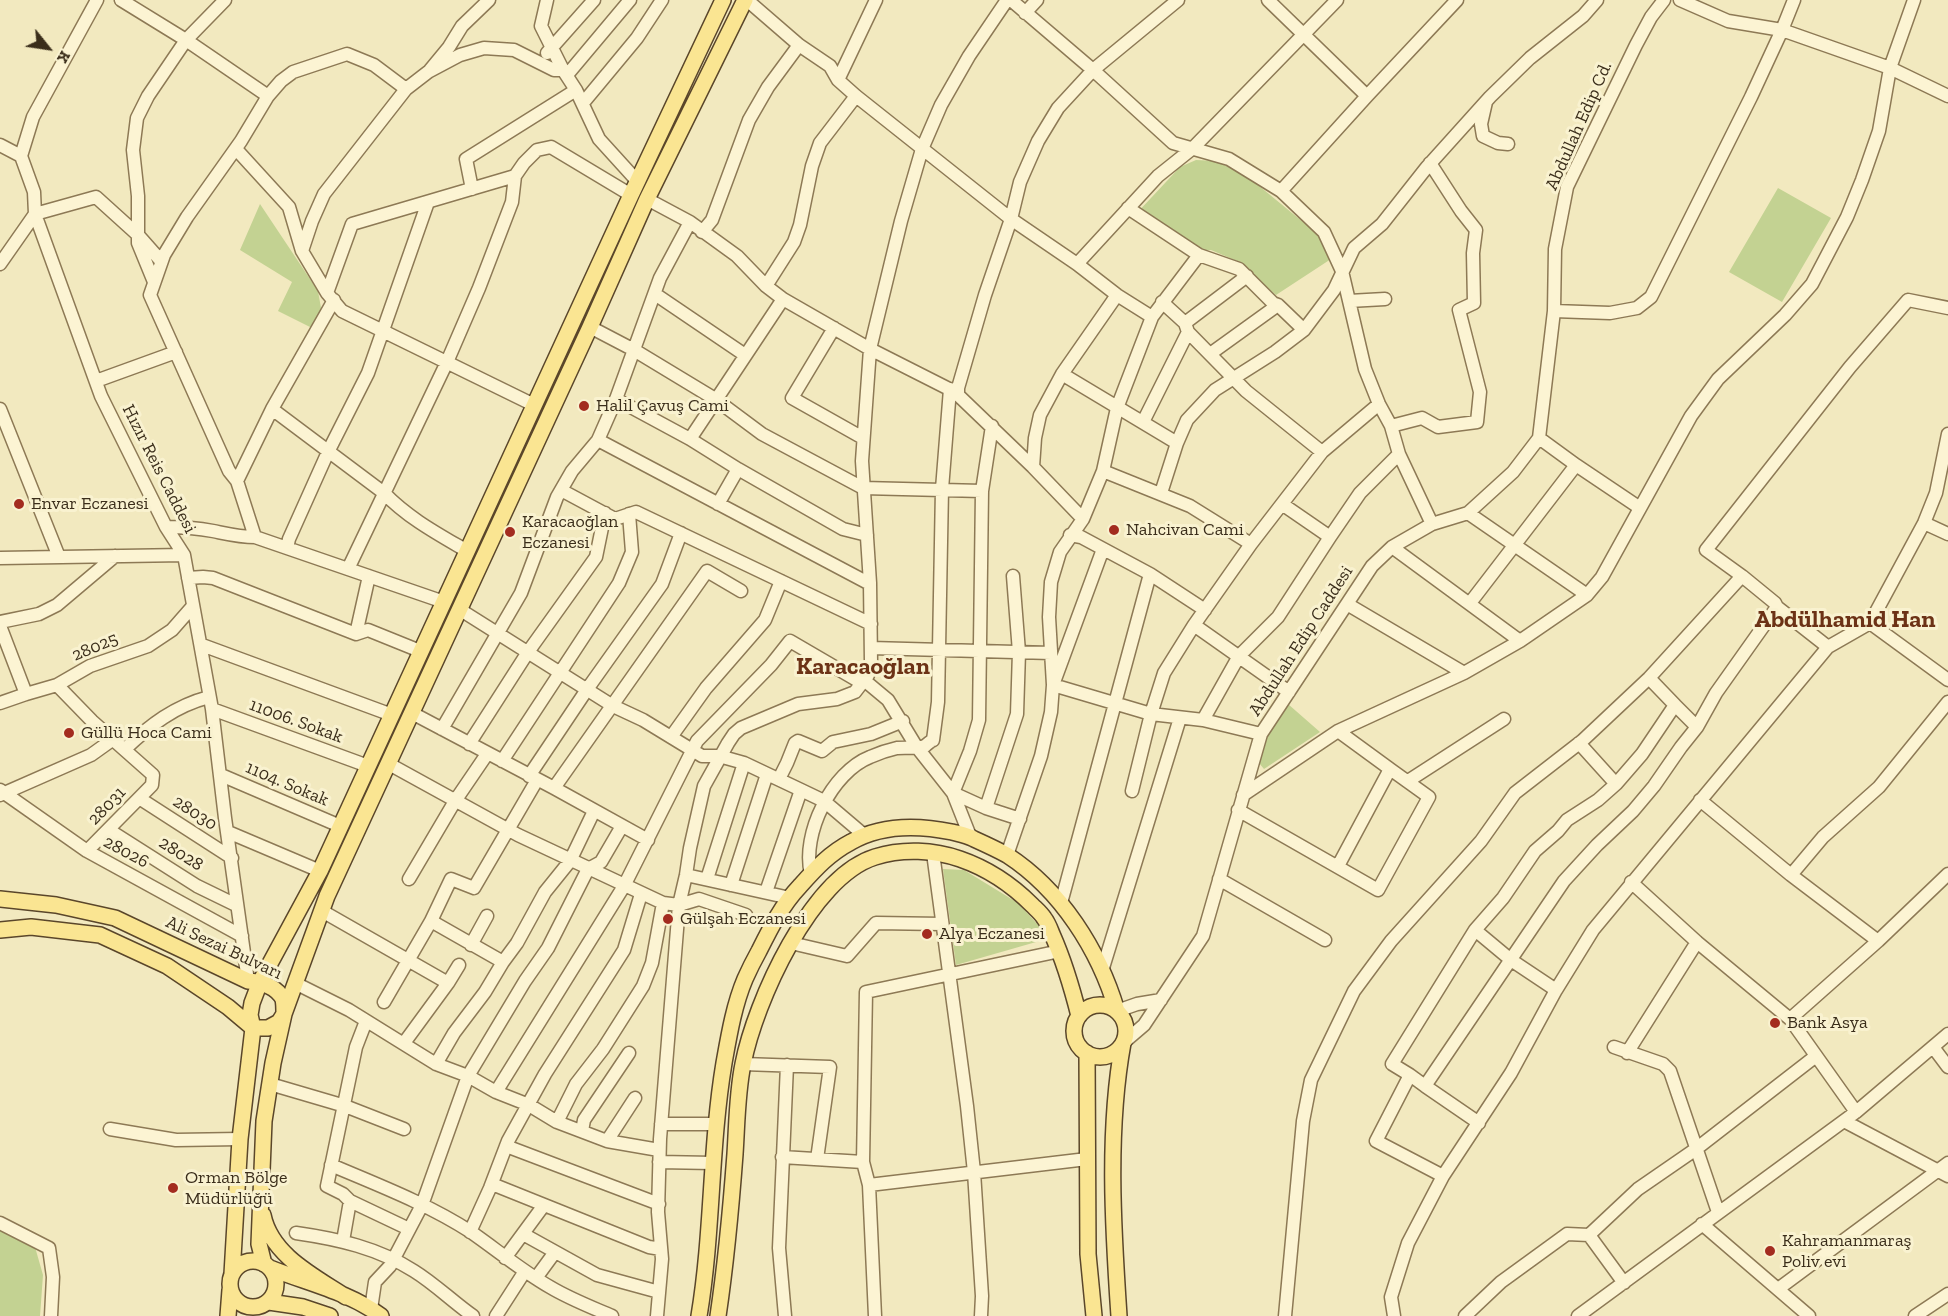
<!DOCTYPE html>
<html>
<head>
<meta charset="utf-8">
<style>
	body { margin:0 }
	#map { position:relative; width:1948px; height:1316px; overflow:hidden; background:#f2e9bf; font-family:"Zilla Slab",serif }
	canvas { display:block }
	.north { position:absolute; left:18px; top:18px; width:60px; height:60px; -webkit-text-stroke:4px #f9f2d0; paint-order:stroke; rotate:120deg; font-size:16px; font-weight:700; line-height:24px; text-align:center; color:#3b2e1b }
	.north::after { content:''; display:block; margin:auto; width:21px; height:27px; background:#3b2e1b; clip-path:polygon(50% 0,100% 100%,50% 72%,0 100%) }
</style>
</head>
<body>
<div id="map">
<canvas width="1948" height="1316"></canvas>
<div class="north">K</div>
</div>
<script>
const context = document.querySelector('canvas').getContext('2d');
context.lineJoin = 'round';
function fill(path, color) { context.fillStyle = color; context.fill(path, 'evenodd'); }
function stroke(path, color, width, dash) { context.strokeStyle = color; context.lineWidth = width; context.lineCap = dash ? 'butt' : 'round'; context.setLineDash(dash || []); context.stroke(path); }
function drawText(font, color, halo, rows, align = 'center') {
  context.font = font + ' "Zilla Slab",serif'; context.lineWidth = 6; context.setLineDash([]); context.textBaseline = 'middle'; context.strokeStyle = halo; context.fillStyle = color; for (const [text, x, y, turn = 0] of rows) {
    context.save(); context.translate(x, y); context.rotate((+turn || 0) * Math.PI / 180); context.textAlign = isNaN(turn) ? turn : align; if (halo) context.strokeText(text, 0, 0); context.fillText(text, 0, 0); context.restore();
  }
}
fill(new Path2D(`
	M1196,160l20,1 31,15 73,60 11,23 -55,36 -39,-34 -26,-11 -16,1 -59,-37 44,-47z
	M1778,188l53,30 -49,84 -53,-30z
	M260,204l58,87 3,17 -5,22 -38,-19 14,-29 -52,-32z
	M1288,704l32,28 -56,37 -5,-6 7,-25z
	M943,869l21,1 54,33 23,25 2,12 -87,25z
	M0,1226l33,14 10,35 -3,41h-40z`), '#c3d292');
const minor = new Path2D(`
	M97,0l-64,117 -12,39 13,36 1,22 66,182 65,131 18,28 28,154 13,109 23,163
	M121,0l65,40 82,56
	M547,0l-6,26 22,44 13,20 23,49 39,43
	M747,0l52,45 31,21 8,14 18,16 155,123 66,45 40,31 35,22
	M1011,0l82,70 80,73 56,16 52,32 43,41 18,39 23,98 14,35 12,22 8,28 33,70
	M1268,0l99,96
	M1680,0l48,21 54,9 108,38 58,28
	M1025,13l12,-13
	M547,53l47,-53
	M430,70l19,-23 13,-21 27,-26
	M567,75l63,-75
	M838,80l38,-80
	M1486,102l-5,22 2,12 15,7 10,1
	M583,103l54,-65 25,-38
	M0,145l21,11
	M236,149l53,58 13,44 25,42 15,18 192,94
	M472,189l-6,-30 110,-69
	M1281,191l86,-95 90,-96
	M647,199l43,23 47,34 29,30 17,13 87,50 85,43
	M1128,208l71,47
	M702,232l10,-12 37,-100 19,-33 31,-42
	M302,251l10,-30 12,-27 82,-105 22,-17 32,-17 24,-7 30,2 40,20h9
	M0,264l35,-50 61,-17 42,38 23,26
	M1077,264l81,-88 35,-28 144,-148
	M154,282l-16,-39v-47l-5,-46 4,-32 11,-22 38,-56 39,-40
	M766,286l28,-44 6,-17 12,-59 8,-23 36,-47
	M327,293l25,-69 163,-48
	M655,294l90,61
	M1349,301l36,-2
	M1162,302l23,21 3,9 58,59 76,61
	M1554,311l56,2 27,-5 14,-11 100,-200 31,-67 12,-30
	M1185,323l62,-47
	M590,327l44,23 81,49 47,35 101,54 119,3
	M834,328l-42,70 71,40
	M1210,354l68,-49
	M1062,374l115,69
	M96,381l80,-29
	M616,399l74,40 48,30 105,60 24,6
	M0,409l59,148
	M272,409l112,84c24,25 54,41 83,58
	M1143,422l45,-90
	M992,426l-10,65 -3,229 -9,31 -17,42 33,15 34,11
	M1391,426l31,-8 16,9 39,-5 3,-30 -21,-82 15,-7 -1,-50 3,-23 -15,-19 -31,-48
	M690,439l93,-140
	M598,440l272,144
	M1576,465l64,43
	M1033,467l2,-29 5,-23 22,-41 55,-79
	M1103,471l87,35 61,38
	M237,481l35,-72 62,-109
	M561,490l54,29 21,-7 235,112
	M1161,493l16,-50 10,-23 28,-30 60,-38 29,-22 30,-40 20,-42 28,-24 45,-57 63,-70 40,-39 53,-42 14,-16
	M718,504l20,-35
	M1282,504l48,33
	M1468,513l119,82
	M1083,519l-50,-52 -75,-72v-7l27,-93 26,-76 9,-37 18,-41 20,-33 35,-38 85,-70
	M1924,523l24,11
	M166,527c15,0 31,1 47,4 15,3 27,6 42,6l189,65
	M1070,535l11,2 69,37 55,36
	M255,537l-18,-56 -8,-10 -79,-176 14,-40 23,-38 54,-76 27,-45 13,-15 12,-9 54,-18 27,11 32,24
	M1392,547l128,94
	M287,548l2,-9 39,-87 40,-79 60,-171
	M1103,549l-50,136 98,29 -19,77
	M0,558l184,-3
	M348,569l99,-207 32,-74 33,-86 3,-26 9,-13 13,-13 14,-3 80,48
	M188,578l15,-1 10,1 143,56 12,-4 52,21
	M1470,603l106,-138 -37,-27
	M1347,604l117,69
	M459,609l154,97 30,14 59,36h17l25,7 57,27 23,11 40,34
	M0,622l39,-8 18,-9 58,-49
	M1870,623l78,57
	M1194,625l95,67
	M0,626l26,68
	M356,634l13,-58
	M202,645l190,70
	M1828,647l-51,-40 -2,-4 -33,-27 -36,-26 144,-183 58,-67 40,8
	M871,648l180,5
	M1649,678l26,27
	M864,680l24,20 28,46 37,47 17,43
	M57,685l35,36 61,54 -1,10 -65,66
	M0,703l26,-9 31,-9 33,-19 58,-20 24,-16 21,-24
	M212,709l156,57
	M412,713l142,75 94,52
	M1203,720l36,-64 39,-39 52,-80 30,-44 39,-39
	M442,729l79,-136 36,-96 15,-26 26,-31 18,-41 44,-121 30,-56
	M1338,731l52,38 -52,97
	M1261,734l-58,-14 -52,-6 13,-41 30,-48 57,-81 71,-92 57,-48
	M671,737l35,-49 59,-68 16,-39
	M1579,743l37,41
	M469,744l59,-92 68,-95 9,-44
	M125,749c25,-24 50,-43 84,-52
	M502,761l117,-178 13,-31 -3,-38
	M389,764l129,71 145,68 16,2 20,-6 47,16
	M221,775l119,51
	M529,776l59,-88 74,-104 19,-51
	M779,779l8,-16 8,-20 3,-2 24,10 11,-9 38,-8 32,-13
	M1408,781l96,-62
	M554,788l153,-217 34,20
	M0,790l87,61 155,85
	M0,795l91,-40 21,-15
	M1243,795l95,-64 126,-58 56,-32 67,-46 15,-18 89,-161 27,-37 67,-64 27,-31 35,-67 15,-37 17,-49 11,-63 24,-68
	M139,798l93,60
	M1700,800l91,75 87,66
	M986,808l31,-94 2,-62 -6,-76
	M1238,810l140,80 51,-93 -39,-28
	M109,830l88,56 39,19
	M228,832l92,39
	M933,853l34,253 7,66 8,124 -1,20
	M1007,855l34,-99 10,-44 2,-27 -4,-68 2,-35 9,-30 23,-33 20,-48 14,-63 35,-91 47,-62 40,14 34,34 5,2 26,25
	M811,874c-10,-40 21,-102 59,-117 9,-4 18,-7 27,-9 9,-1 21,1 28,-2 1,-1 7,-6 8,-6l5,-38 4,-213 8,-100
	M686,875l104,23
	M1791,875l32,-38 56,-50 69,-85
	M409,879l46,-78 32,-47
	M707,879l37,-116
	M1219,879l106,61
	M1631,882l66,60 93,77 66,93
	M731,885l36,-111
	M766,892l35,-102
	M1061,903l89,-329
	M322,911l126,72
	M431,921l72,41
	M1475,930l36,30 45,30
	M791,943l56,13 29,-33 66,1
	M471,945l16,-29
	M1102,971l78,-253
	M297,984l52,26 87,54 32,12 28,16 33,13 28,17 50,19 52,9
	M384,1002l47,-81 20,-42 23,9 63,-108
	M1117,1011l20,-7 24,-4
	M1790,1019l88,-78 70,-67
	M366,1021l-10,26 -29,139 16,8 7,7 59,28
	M404,1043l44,-60 11,-18
	M1123,1043l21,-18 59,-89 58,-202 111,-168 20,-19 40,-23 36,-11 45,-41 26,-34 15,-127 1,-62 12,-62 69,-142 15,-28 13,-17
	M1614,1047l49,17 7,7 48,141
	M1933,1047l15,20
	M1627,1053l70,-111
	M436,1064l18,-31 31,-41 18,-30 14,-19 28,-51 25,-31 24,-50
	M743,1064l87,3 -13,92
	M1410,1075l-34,66 67,35
	M270,1084l75,22 59,23
	M1425,1086l-15,-11 -18,-11 83,-134 28,-32 32,-47 23,-20 9,-11 31,-20 18,-16 26,-30 33,-49 22,22
	M496,1092l128,-206 73,-145 74,-76 19,-24 72,42
	M1844,1121l104,55
	M557,1122l19,-38 27,-35 40,-63 9,-23 11,-60
	M1479,1123l-54,-37 139,-205 33,-36 36,-34 21,-25 27,-39 16,-20 19,-34 61,-86
	M661,1124h56
	M110,1129l66,11 64,-1
	M582,1131l2,-11 45,-67
	M607,1141l28,-43
	M506,1146l153,58
	M782,1157l81,5
	M659,1162l54,1
	M331,1165c47,20 97,39 140,67 26,18 51,39 79,55 20,12 41,20 62,29
	M492,1184l157,63 12,2
	M869,1185l218,-26
	M0,1223l49,25 4,29 -2,39
	M1702,1224l107,92
	M470,1232l20,-44 18,-47 37,-67 79,-124 17,-56
	M296,1233c42,6 82,15 118,38 21,13 39,31 59,45
	M523,1234l74,41 62,17
	M1589,1235l35,48
	M343,1241l7,-40
	M505,1258l39,-53
	M536,1278l19,-26
	M1778,1289l170,-126
	M371,1309l4,-27 15,-16 32,-61 46,-129 57,-95 23,-33 40,-79 13,-7 21,-36
	M496,1316l29,-45
	M657,1316l5,-57 -4,-47 2,-73 19,-234 7,-30 4,-27 14,-62 24,-43 6,-9 7,-6 57,-24 39,-5 18,-7 13,-17 3,-13 -1,-79 -8,-122 8,-112 31,-128 21,-72 19,-44 28,-49 38,-56
	M785,1316l-6,-68 8,-183
	M875,1316l-6,-131 -6,-23 3,-170 194,-41
	M1285,1316l18,-195 8,-41 43,-89 37,-50 90,-100 34,-48 67,-52 67,-63 93,-102
	M1394,1316l-3,-19 17,-54 35,-67 68,-103 45,-83 37,-60 235,-283 42,-24 54,-100 12,-30 12,-59
	M1465,1316l36,-34 66,-48 22,1 49,-46 58,-40 120,-93
	M1578,1316l278,-204 92,-78
	M1915,1316l33,-22`);
const major = new Path2D(`
	M0,899l56,6 59,13 133,63c13,1 28,5 35,18 1,4 1,11 1,15l-5,8 -11,6h-15l-25,-21 -61,-41 -67,-31 -69,-8 -31,3
	M1074 1031a26 26 0 1 1 52 0a26 26 0 1 1-52 0Z
	M1087,1053l1,201 6,62
	M263,1215c8,40 51,61 83,82
	M230 1284a23 23 0 1 1 46 0a23 23 0 1 1-46 0Z
	M264,1264l-5,-20 5,-123 9,-58 11,-49 43,-118 263,-569 57,-128 98,-199
	M270,1268c37,15 79,24 111,48
	M232,1274l8,-135 13,-111 -3,-13 2,-12 8,-21 60,-111 311,-676 92,-195
	M269,1302l34,5 27,9
	M228,1316l2,-26
	M699,1316c14,-84 11,-169 25,-253 5,-28 10,-58 21,-84 4,-9 9,-19 14,-28 12,-24 23,-46 41,-65 16,-18 30,-33 51,-44 31,-18 67,-17 101,-10 8,2 15,3 22,7 11,5 22,10 33,16 54,35 92,95 110,156
	M718,1316c8,-54 13,-108 17,-162 2,-30 2,-61 8,-90 12,-62 68,-187 132,-207 28,-9 59,-7 85,2 29,10 51,25 72,46 4,4 9,8 12,13 4,5 6,11 8,16 12,27 20,54 27,82
	M1119,1316c-6,-88 -12,-186 4,-273`);
stroke(minor, '#8d7955', 15);
stroke(major, '#5a462a', 18);
stroke(minor, '#fcf4d3', 12);
stroke(major, '#fae592', 15);
for (const [x, y, r, color] of [
	[584,406,6,"#a32c1f"],
	[19,504,6,"#a32c1f"],
	[1114,530,6,"#a32c1f"],
	[510,532,6,"#a32c1f"],
	[69,733,6,"#a32c1f"],
	[668,919,6,"#a32c1f"],
	[927,934,6,"#a32c1f"],
	[1775,1023,6,"#a32c1f"],
	[173,1188,6,"#a32c1f"],
	[1770,1251,6,"#a32c1f"]
]) { const dot = new Path2D(); dot.arc(x, y, r, 0, 2 * Math.PI); context.fillStyle = color; context.fill(dot); stroke(dot, '#f9f2d0', 2); }
drawText('18px', '#3b2e1b', '#f9f2d0', [
	["Abdullah Edip Cd.",1579,126,-66],
	["Hızır Reis Caddesi",159,469,63],
	["Abdullah Edip Caddesi",1301,641,-57],
	["28025",95,647,-23],
	["11006. Sokak",296,721,20],
	["1104. Sokak",287,784,23],
	["28031",107,806,-46],
	["28030",195,813,33],
	["28026",126,852,28],
	["28028",181,854,32],
	["Ali Sezai Bulvarı",224,948,25]
]);
drawText('18px', '#3b2e1b', '#f9f2d0', [
	["Halil Çavuş Cami",596,406],
	["Envar Eczanesi",31,504],
	["Karacaoğlan",522,522],
	["Eczanesi",522,543],
	["Nahcivan Cami",1126,530],
	["Güllü Hoca Cami",81,733],
	["Gülşah Eczanesi",680,919],
	["Alya Eczanesi",939,934],
	["Bank Asya",1787,1023],
	["Orman Bölge",185,1178],
	["Müdürlüğü",185,1199],
	["Kahramanmaraş",1782,1241],
	["Poliv evi",1782,1262]
], 'left');
drawText('bold 24px', '#6c3216', '#f9f2d0', [
	["Abdülhamid Han",1845,620],
	["Karacaoğlan",863,667]
]);
</script>
</body>
</html>
